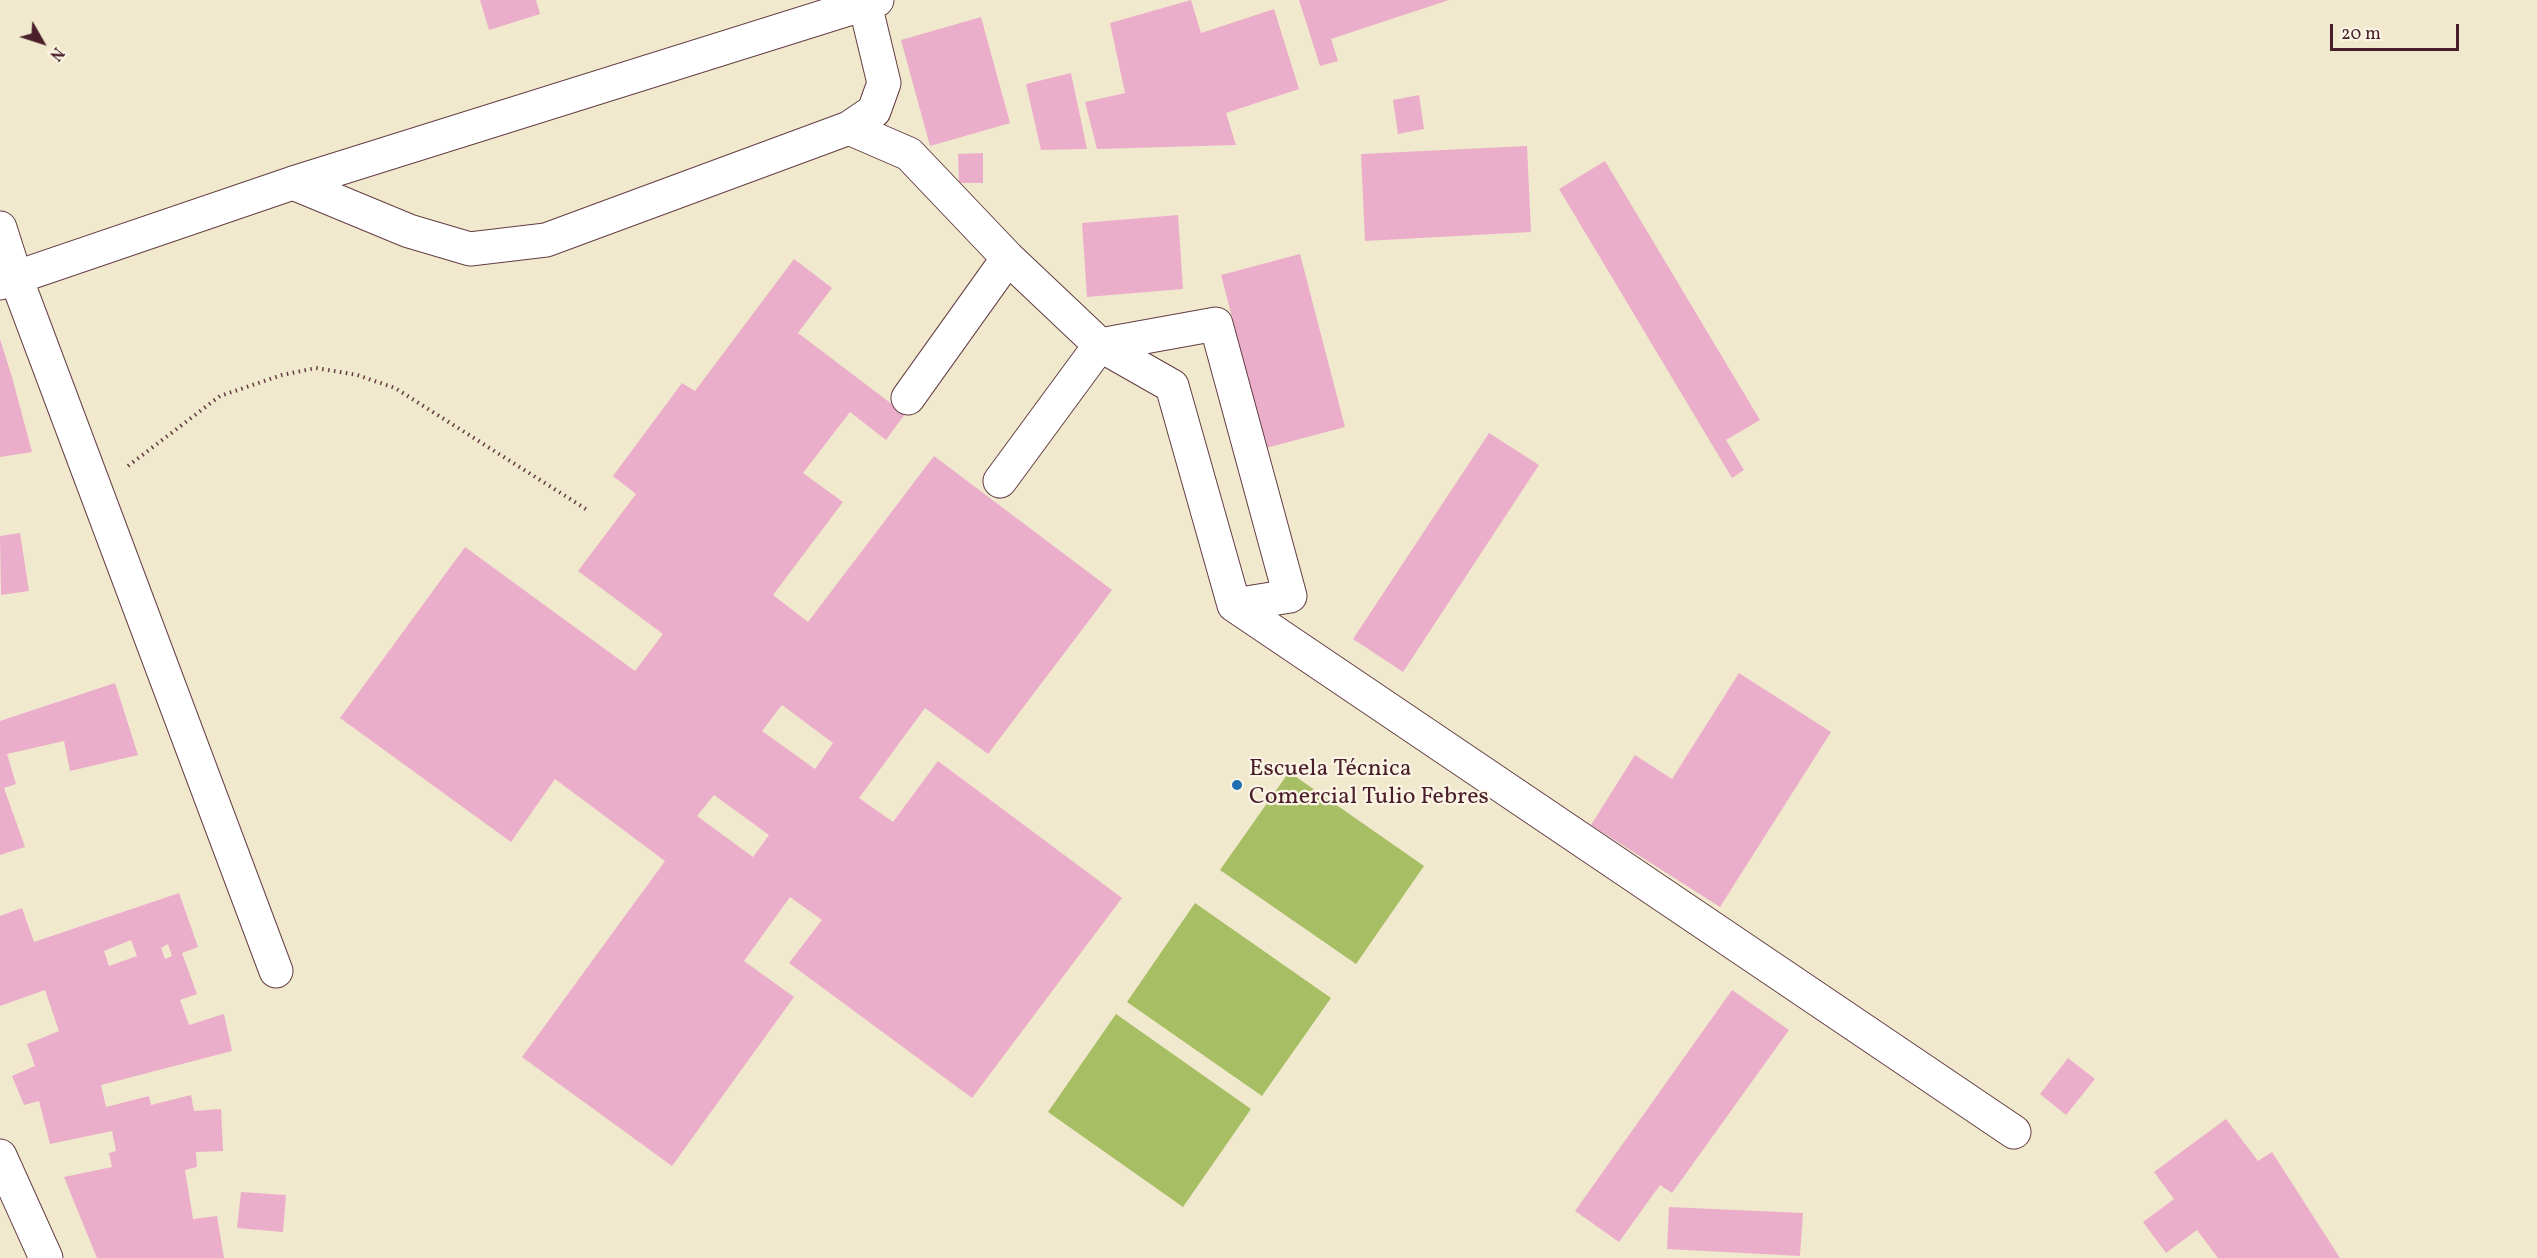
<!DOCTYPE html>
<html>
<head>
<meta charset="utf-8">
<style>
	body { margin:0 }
	#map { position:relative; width:2537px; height:1258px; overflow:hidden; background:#f1e9cd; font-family:Vollkorn,serif }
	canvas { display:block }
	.north { position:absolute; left:12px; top:12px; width:60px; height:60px; -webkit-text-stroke:4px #fcf5e5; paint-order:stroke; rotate:129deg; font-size:16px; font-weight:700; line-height:24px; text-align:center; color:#4a1f2b }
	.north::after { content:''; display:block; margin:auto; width:21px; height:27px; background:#4a1f2b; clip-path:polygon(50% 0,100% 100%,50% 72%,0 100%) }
	.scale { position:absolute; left:2330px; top:24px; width:129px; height:27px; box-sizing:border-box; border:3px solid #4a1f2b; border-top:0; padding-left:8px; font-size:18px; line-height:21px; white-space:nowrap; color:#4a1f2b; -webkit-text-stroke:4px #fcf5e5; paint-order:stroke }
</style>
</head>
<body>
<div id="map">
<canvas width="2537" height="1258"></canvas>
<div class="north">N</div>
<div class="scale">20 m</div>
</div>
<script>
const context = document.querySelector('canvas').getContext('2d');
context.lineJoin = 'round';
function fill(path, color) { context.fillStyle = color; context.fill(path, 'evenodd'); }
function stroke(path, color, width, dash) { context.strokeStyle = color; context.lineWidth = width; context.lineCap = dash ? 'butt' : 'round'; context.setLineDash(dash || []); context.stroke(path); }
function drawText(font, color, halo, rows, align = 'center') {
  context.font = font + ' Vollkorn,serif'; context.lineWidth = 4.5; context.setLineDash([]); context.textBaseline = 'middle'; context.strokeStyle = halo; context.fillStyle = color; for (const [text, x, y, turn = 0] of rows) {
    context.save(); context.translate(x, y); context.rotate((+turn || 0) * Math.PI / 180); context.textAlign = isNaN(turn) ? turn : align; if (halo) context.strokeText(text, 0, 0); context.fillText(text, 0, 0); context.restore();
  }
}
fill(new Path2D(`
	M1289,772l135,94 -68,98 -136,-94z
	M1195,903l136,95 -69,98 -135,-94z
	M1116,1014l135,95 -68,98 -135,-95z`), '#a7be64');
fill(new Path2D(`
	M480,0h56l4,14 -51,16z
	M1191,0l10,33 73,-24 25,80 -73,24 10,32 -139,4 -12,-47 40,-9 -15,-70z
	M1299,0h150l-118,39 7,22 -18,5z
	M981,17l29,106 -80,23 -29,-106z
	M1071,73l16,76 -46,1 -15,-66z
	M1419,95l5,34 -26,5 -5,-34z
	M1527,146l4,86 -166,9 -4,-87z
	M983,153v30h-24l-1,-29z
	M1605,161l155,259 -34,20 18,30 -12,8 -173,-289z
	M1178,215l5,74 -96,8 -5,-74z
	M1300,254l45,173 -79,21 -45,-173z
	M794,259l38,29 -34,45 107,81 -19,26 -36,-28 -47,61 40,29 -70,93 35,27 126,-166 178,134 -124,164 -63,-46 -66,90 34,24 45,-61 184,137 -150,200 -183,-135 33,-43 -32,-23 -46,64 50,36 -122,169 -150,-109 143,-196 -110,-82 -44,63 -171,-124 125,-171 170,124 28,-37 -85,-63 58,-77 -23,-18 69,-93 13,8zM782,705l51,38 -18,26 -53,-38zM714,795l55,40 -16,22 -56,-41z
	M0,339l12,38 20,75 -32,5z
	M1489,433l50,32 -136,207 -50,-33z
	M20,533l9,58 -28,4 -1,-59z
	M1739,673l92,59 -111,175 -129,-82 44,-70 37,24z
	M115,683l23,72 -68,16 -6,-30 -57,13 9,30 -12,4 21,59 -25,8v-134z
	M179,893l19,54 -16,6 15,41 -17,6 9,25 35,-11 8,37 -131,34 5,22 43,-11 2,9 40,-10 3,16 27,-2 2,42 -27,1 1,15 -12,3 8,49 24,-3 7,42h-127l-33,-81 48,-10 -3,-14 7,-2 -4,-20 -62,13 -11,-43 -15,4 -12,-29 23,-10 -8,-22 32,-13 -14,-41 -45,16v-90l22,-8 12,34zM131,940l6,16 -28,10 -5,-15zM168,944l4,12 -7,3 -4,-11z
	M1732,990l57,40 -117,163 -12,-8 -41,57 -44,-31z
	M2068,1058l27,21 -29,36 -26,-21z
	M2226,1119l32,42 14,-9 68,106h-122l-21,-28 -31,23 -23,-31 31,-23 -20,-27z
	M241,1192l45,3 -3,37 -46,-4z
	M1669,1207l134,6 -3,43 -133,-7z`), '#ebaeca');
const minor = new Path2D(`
	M849,128l60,26 99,104 92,87 72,41 62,219 780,527
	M293,183l116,48 61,18 76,-9 303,-112 25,-17 10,-28 -19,-79
	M0,228l16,50 260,693
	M0,283l293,-100 584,-183
	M908,398l100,-140
	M1000,481l100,-136 116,-21 74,272 -56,9
	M0,1156l46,102`);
stroke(minor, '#633d43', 35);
stroke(new Path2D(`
	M128,466l92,-70 62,-21 34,-7 41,7 38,13 194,123`), '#633d43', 4, [1.5, 4.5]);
stroke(minor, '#fff', 33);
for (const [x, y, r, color] of [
	[1237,785,6,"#1f6fb2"]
]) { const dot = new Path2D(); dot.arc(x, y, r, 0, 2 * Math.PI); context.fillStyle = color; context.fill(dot); stroke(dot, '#fcf5e5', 2); }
drawText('24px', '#4a1f2b', '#fcf5e5', [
	["Escuela Técnica",1249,771],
	["Comercial Tulio Febres",1249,799]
], 'left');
</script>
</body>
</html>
